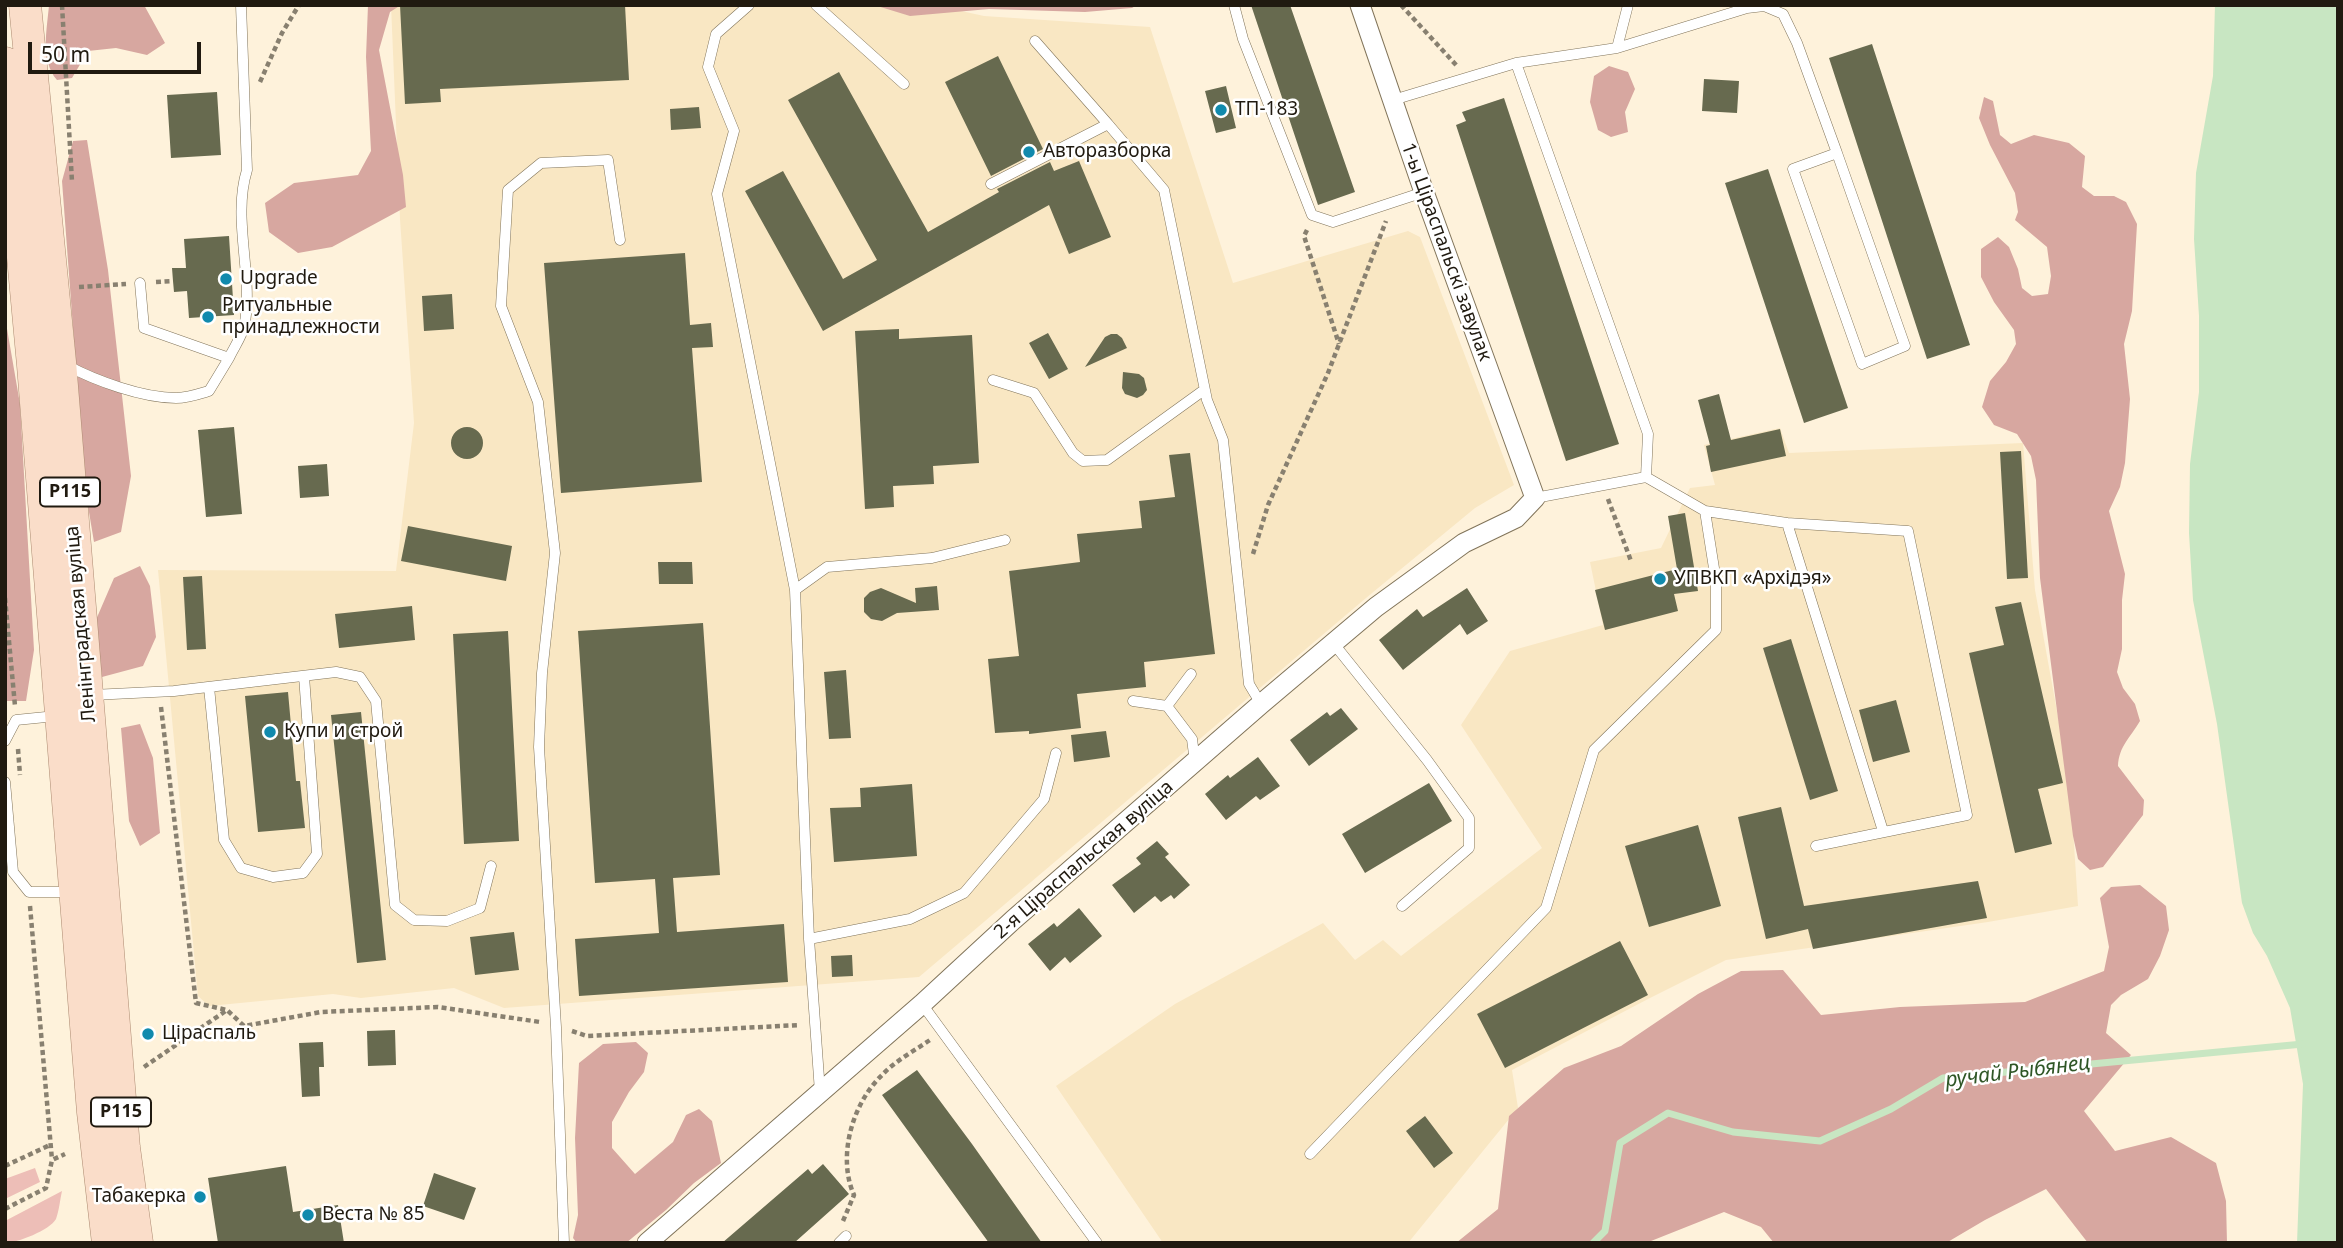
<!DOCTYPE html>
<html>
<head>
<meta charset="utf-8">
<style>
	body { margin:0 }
	#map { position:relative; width:2343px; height:1248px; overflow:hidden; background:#fef2db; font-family:"Noto Sans",sans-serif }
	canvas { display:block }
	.frame { position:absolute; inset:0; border:7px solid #201a10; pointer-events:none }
	.scale { position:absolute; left:28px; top:42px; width:173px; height:32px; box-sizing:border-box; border:4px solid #201a10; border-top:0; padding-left:9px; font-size:21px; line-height:24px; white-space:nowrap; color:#201a10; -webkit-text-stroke:5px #fff; paint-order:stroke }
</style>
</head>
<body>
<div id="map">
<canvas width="2343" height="1248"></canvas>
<div class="frame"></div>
<div class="scale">50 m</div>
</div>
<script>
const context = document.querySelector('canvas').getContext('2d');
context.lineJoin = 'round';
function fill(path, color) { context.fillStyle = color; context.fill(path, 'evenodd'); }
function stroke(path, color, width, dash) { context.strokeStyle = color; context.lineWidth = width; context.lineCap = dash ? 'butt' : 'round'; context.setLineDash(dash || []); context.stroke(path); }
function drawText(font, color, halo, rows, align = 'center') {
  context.font = font + ' "Noto Sans",sans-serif'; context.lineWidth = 5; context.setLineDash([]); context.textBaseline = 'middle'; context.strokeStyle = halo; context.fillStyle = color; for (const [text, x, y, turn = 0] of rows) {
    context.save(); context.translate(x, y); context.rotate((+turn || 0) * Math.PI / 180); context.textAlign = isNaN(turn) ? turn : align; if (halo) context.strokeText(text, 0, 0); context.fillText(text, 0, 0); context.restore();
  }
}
fill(new Path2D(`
	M391,5h543l50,11 166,11 83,256 175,-52 12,6 94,248 -39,23 -109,90 -447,379 -415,31 -50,-20 -93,10 -28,-4 -124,12 -11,-10 -40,-426 238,1 18,-148 -14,-204z
	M1780,428l9,25 234,-10 12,147 35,193 8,123 -90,16 -262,38 -76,38 -138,72 6,38 -110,135h-245l-107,-157 119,-82 148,-81 32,37 28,-20 18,16 141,-108 -81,-123 49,-74 93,-26 -13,-63 71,-14 29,-60 25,-3 -11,-40z`), '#f9e7c3');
fill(new Path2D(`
	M35,1168l5,14 -35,17v-20z
	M62,1191c-2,9 -3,20 -6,28 -6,11 -39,24 -51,24v-22z`), '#edbeb7');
fill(new Path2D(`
	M49,5h95l21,38 -18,12 -31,-7 -28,3 -16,27 -15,2c-17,-20 -10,-50 -8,-75z
	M368,5h33l-11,7 -11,38 24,125 3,32 -74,40 -34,6 -29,-21 -4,-29 29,-20 64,-8 13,-24 -5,-94z
	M874,5h263l-5,3 -47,4 -96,-3 -79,7z
	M1609,66l19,6 7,17 -10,23 3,20 -17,5 -13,-7 -8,-28 4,-26z
	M1984,97l9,4 7,34 11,9 23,-9 35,8 16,13 -3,31 12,9h20l12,6 11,22 -5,87 -8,33 6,55 -5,64 -5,24 -11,24 16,63 -3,26v49l-5,23 6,16 12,16 5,17c-10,17 -21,25 -22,45l26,34 -1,15 -40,52 -13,3 -12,-11 -5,-23 -33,-258 -4,-98 -5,-24 -14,-22 -23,-9 -12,-18 8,-26 16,-19 10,-18 -2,-14 -20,-28 -13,-25v-28l17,-12 11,10 9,22 4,19 10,8 16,-2 3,-18 -4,-29 -32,-27 3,-8 -3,-19 -25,-48 -11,-27z
	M87,140l21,130 23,206 -10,56 -27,10 -9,-54 -23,-307 11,-40z
	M5,317l15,87 14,246 -8,51h-21z
	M140,566l10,20 6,51 -13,29 -41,11 -7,-55 19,-44z
	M140,724l13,34 7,75 -20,13 -11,-25 -8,-93z
	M2140,885l26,21 3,24 -9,26 -12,23 -27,16 -10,10 -5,28 25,22 -47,56 31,40 56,-14 45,26 10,38 1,42h-139l-42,-54 -61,31 -39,23h-172l-13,-16 -37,-15 -78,31h-190l42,-34 11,-93 55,-48 57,-22 77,-52 43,-23 42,-1 38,45 79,-8 125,-5 79,-31 5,-24 -9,-49 11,-11z
	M636,1042l12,11 -4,19 -15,20 -17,30v26l23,26 38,-32 13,-27 13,-6 13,12 9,42 -27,20 -28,27 -40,33h-49l-4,-5 5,-23 -3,-77 4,-75 24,-19z`), '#d7a7a0');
fill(new Path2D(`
	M2215,5h123v1238h-41l6,-159 -13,-76 -23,-52 -14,-23 -11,-30 -25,-179 -24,-124 -4,-67 1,-69 9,-72v-76l-5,-77 2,-66 17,-97z`), '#c8e6c2');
stroke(new Path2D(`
	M1593,1243l12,-12 15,-88 48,-30 65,19 87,9 71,-32 52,-31 360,-34`), '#c8e6c2', 7);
fill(new Path2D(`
	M400,5h225l4,75 -189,9 1,13 -36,2z
	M1251,5h39l65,187 -37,13z
	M1872,44l98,301 -43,14 -98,-301z
	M998,56l45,93 -52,27 -46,-94z
	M839,72l89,160 71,-40 -2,-3 53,-27 4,9 25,-10 32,76 -42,17 -20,-49 -226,126 -78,-140 38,-20 60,108 34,-19 -89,-160z
	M1704,79l35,2 -2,32 -35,-2z
	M1226,86l10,42 -20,5 -11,-42z
	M217,92l4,63 -50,3 -4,-63z
	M1504,98l115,346 -53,17 -110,-336 10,-4 -4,-9z
	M699,107l2,21 -30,2 -1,-21z
	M1768,169l80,239 -44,15 -79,-240z
	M229,236l5,79 -45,3 -2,-27 -13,1 -1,-11 -1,-13h14l-2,-29z
	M685,253l5,72 21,-2 2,24 -21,1 10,134 -141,11 -17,-230z
	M452,294l2,35 -30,2 -2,-35z
	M899,329v10l73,-4 7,128 -46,3 1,18 -41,2 1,21 -29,2 -10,-178z
	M1048,333l20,36 -19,10 -20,-36z
	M1111,334h6l5,4 5,10 -42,19 20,-30z
	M1123,372l16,2 5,4 3,12 -4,5 -6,3 -12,-4 -3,-6z
	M1719,394l12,46 49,-11 6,27 -75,16 -5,-26 4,-1 -12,-45z
	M234,427l8,87 -36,3 -8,-87z
	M451 443a16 16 0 1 1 32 0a16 16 0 1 1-32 0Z
	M2021,451l7,127 -21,1 -7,-127z
	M1190,453l25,201 -71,8 2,25 -69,7 4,34 -52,6v-3l-34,2 -7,-74 31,-3 -10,-85 71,-9 -3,-28 65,-6 -3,-27 36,-4 -6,-42z
	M327,464l2,32 -29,2 -2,-32z
	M1685,513l13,78 -24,3 4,17 -73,19 -10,-40 82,-21 -9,-53z
	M408,526l104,20 -6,35 -105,-20z
	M658,562h34l1,22h-34z
	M202,576l4,73 -19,1 -4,-73z
	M937,586l2,24 -42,3 -15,8 -11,-2 -7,-7v-14l6,-6 11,-4 35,15 -1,-15z
	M1467,588l21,33 -21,14 -7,-11 -57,46 -24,-30 38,-31 6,8z
	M2021,602l42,181 -25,6 14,55 -37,9 -46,-200 35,-8 -9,-38z
	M412,606l3,34 -76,8 -4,-34z
	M703,623l17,252 -47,3 4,54 107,-8 4,58 -209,14 -4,-57 84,-6 -4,-54 -60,4 -17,-252z
	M508,631l11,210 -55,3 -11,-210z
	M1791,639l47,152 -28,9 -47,-152z
	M846,670l5,68 -22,1 -5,-67z
	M288,692l8,89h4l5,47 -47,4 -13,-136z
	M1896,700l14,52 -37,10 -14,-52z
	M1341,708l17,21 -49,37 -19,-26 37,-28 3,4z
	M361,712l25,248 -29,3 -26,-248z
	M1106,731l4,26 -36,5 -3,-27z
	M1258,757l22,29 -20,14 -4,-4 -30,24 -21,-26 23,-19 2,3z
	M1429,783l23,38 -87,52 -23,-39z
	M912,784l5,72 -83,6 -4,-54 31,-1 -1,-19z
	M1781,807l23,99 174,-25 9,37 -174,31 -5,-20 -42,10 -28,-122z
	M1698,825l23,81 -72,21 -24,-81z
	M1157,841l12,13 -4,3 25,28 -16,14 -3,-4 -10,7 -6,-6 -21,17 -22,-28 29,-21 -5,-6z
	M1079,908l23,28 -32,27 -5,-6 -15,14 -22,-27 26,-21 3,4z
	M514,932l5,38 -44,5 -5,-38z
	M1620,941l28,54 -143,73 -28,-54z
	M852,955l1,21 -21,1 -1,-21z
	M395,1030l1,35 -28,1 -1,-35z
	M323,1042l1,25h-5l1,29 -18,1 -3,-54z
	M917,1070l55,74 70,99h-53l-107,-148z
	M1425,1116l28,37 -19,15 -28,-37z
	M823,1164l26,30 -55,49h-72l86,-74 4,5z
	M286,1166l7,46 45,-7 6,38h-126l-10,-65z
	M434,1173l42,15 -12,32 -41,-14z`), '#676a4f');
const service = new Path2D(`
	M749,5l-33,29 -8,33 26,64 -17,63 78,396 14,349 11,153
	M816,5l88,79
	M1234,5l9,34 69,176 21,7 91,-30
	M1035,41l73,83
	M1617,48l11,-43
	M1516,63l132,371 -2,43
	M1393,100l123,-37 101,-15 130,-40 17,-2 19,8 14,29 40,110 -44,16 69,195 43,-18 -68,-193
	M991,184l117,-60 56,66 43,210 16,40 26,244 12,20
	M229,358c5,-11 14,-23 16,-35 8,-50 -13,-105 2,-153l-6,-165
	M66,365c30,16 77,33 110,33 11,0 23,-4 33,-7l20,-33 -85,-30 -4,-45
	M993,380l41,13 39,60 10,8 24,-1 97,-70
	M1535,498l111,-21 59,34 82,12 96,308
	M1787,523l121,8 59,284 -151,31
	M795,590l32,-23 105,-9 73,-18
	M1334,644l93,116 42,58v30l-67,58
	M1191,674l-24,32 25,33 3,23
	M209,687l15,153 17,28 32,9 30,-4 14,-19 -13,-178
	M92,695l82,-4 162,-19 24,5 16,24 19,204 19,15 33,1 33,-13 11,-42
	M1133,701l34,5
	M5,741l11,-21 40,-4
	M5,782l8,90 16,20h43
	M809,939l101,-20 54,-26 80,-94 12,-46
	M922,1004l175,239
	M1310,1154l236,-246 48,-158 122,-120v-49l-11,-70
	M564,1243l-8,-216 -17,-280 3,-74 13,-120 -17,-151 -37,-96 7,-116 33,-27 67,-3 12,80
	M839,1243l7,-7`);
const minor = new Path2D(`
	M647,1243l275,-239 91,-84 248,-216 115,-97 88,-64 52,-25 19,-20 -111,-306 -64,-187`);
const primary = new Path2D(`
	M25,5l35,357 64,786 13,95
	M5,63l28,302 60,747 15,131`);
stroke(service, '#81745a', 11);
stroke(minor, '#81745a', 21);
stroke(primary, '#ac8a71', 33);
stroke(new Path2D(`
	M62,5l10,177
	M1401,5l56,61
	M260,82l22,-49 17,-28
	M1307,230l-3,6 35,108
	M156,282l17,-1
	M79,287l47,-3
	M1608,499l23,62
	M1253,554l15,-49 60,-132 58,-152
	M5,598l10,108
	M161,707l35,296 31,7
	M18,749l2,26
	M30,906l22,254
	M572,1031l15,5 213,-11
	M144,1067l83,-57 17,16 77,-14 117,-5 102,15
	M5,1166l45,-21
	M5,1209l41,-21 6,-28 13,-6
	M843,1221l11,-26c-17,-38 -2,-91 28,-120 13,-14 32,-24 48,-35`), '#888070', 4.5, [5, 3.5]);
stroke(service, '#fff', 10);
stroke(minor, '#fff', 19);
stroke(primary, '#faddc9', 32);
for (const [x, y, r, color] of [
	[1221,110,7,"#118aad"],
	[1029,152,7,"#118aad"],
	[226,279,7,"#118aad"],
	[208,317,7,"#118aad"],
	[1660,579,7,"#118aad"],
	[270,732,7,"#118aad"],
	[148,1034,7,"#118aad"],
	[200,1197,7,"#118aad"],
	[308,1215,7,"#118aad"]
]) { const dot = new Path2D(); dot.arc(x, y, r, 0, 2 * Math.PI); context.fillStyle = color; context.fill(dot); stroke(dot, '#fff', 2.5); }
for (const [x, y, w] of [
	[70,492,60],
	[121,1112,60]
]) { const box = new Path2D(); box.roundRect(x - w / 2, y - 14.5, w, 29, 5); context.fillStyle = '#fff'; context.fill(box); stroke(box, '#201a10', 2); }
drawText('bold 18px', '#201a10', null, [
	["Р115",70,492],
	["Р115",121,1112]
]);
drawText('19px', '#201a10', '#fff', [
	["ТП-183",1235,110],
	["Авторазборка",1043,152],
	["Upgrade",240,279],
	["Ритуальные",222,306],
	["принадлежности",222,328],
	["УПВКП «Архідэя»",1674,579],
	["Купи и строй",284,732],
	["Ціраспаль",162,1034],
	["Табакерка",186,1197,"right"],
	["Веста № 85",322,1215]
], 'left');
drawText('19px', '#201a10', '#fff', [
	["1-ы Ціраспальскі завулак",1446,252,70],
	["Ленінградская вуліца",81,624,-95],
	["2-я Ціраспальская вуліца",1084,860,-41]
]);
drawText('italic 21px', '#2f5626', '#fff', [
	["ручай Рыбянец",2018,1072,-7]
]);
</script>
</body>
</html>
